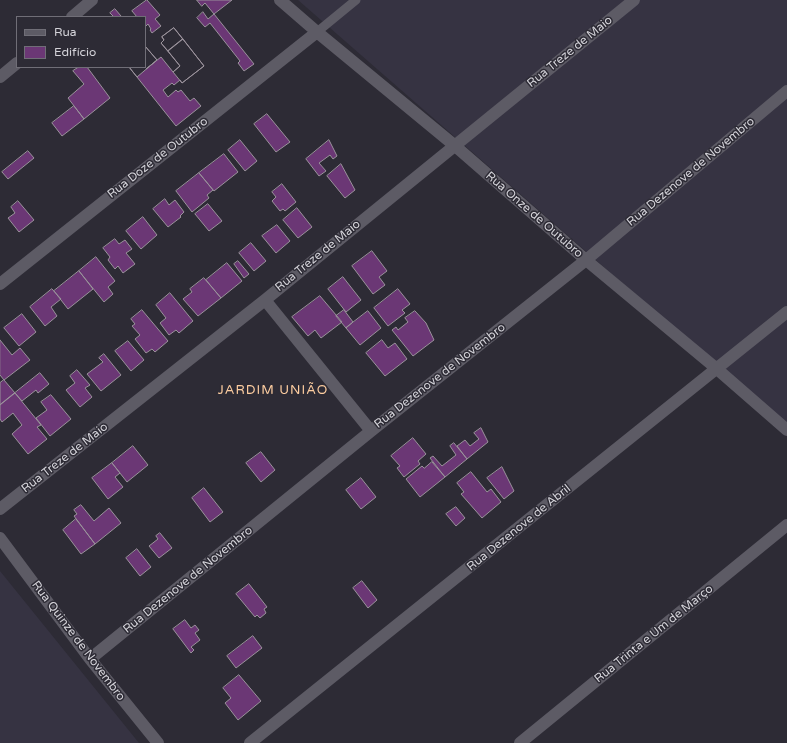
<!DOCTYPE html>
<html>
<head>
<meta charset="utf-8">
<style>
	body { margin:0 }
	#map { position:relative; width:787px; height:743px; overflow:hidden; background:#2d2b35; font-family:"Varela Round",sans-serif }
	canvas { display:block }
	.legend { position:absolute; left:16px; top:16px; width:130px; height:52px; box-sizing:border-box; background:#2d2b35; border:1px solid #706e77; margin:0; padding:5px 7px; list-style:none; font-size:12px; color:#d4d3d9 }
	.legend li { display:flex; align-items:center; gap:8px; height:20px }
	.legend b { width:20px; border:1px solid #706e77 }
</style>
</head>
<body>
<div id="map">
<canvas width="787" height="743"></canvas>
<ul class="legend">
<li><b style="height:5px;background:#5d5b65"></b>Rua</li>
<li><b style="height:11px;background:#6b3775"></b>Edifício</li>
</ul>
</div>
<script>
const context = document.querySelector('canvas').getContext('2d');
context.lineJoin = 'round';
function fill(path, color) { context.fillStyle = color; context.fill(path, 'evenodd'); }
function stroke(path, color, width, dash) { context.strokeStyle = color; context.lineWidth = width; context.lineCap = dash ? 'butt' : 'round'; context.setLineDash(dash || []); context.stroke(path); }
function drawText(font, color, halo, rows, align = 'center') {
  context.font = font + ' "Varela Round",sans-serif'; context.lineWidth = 3; context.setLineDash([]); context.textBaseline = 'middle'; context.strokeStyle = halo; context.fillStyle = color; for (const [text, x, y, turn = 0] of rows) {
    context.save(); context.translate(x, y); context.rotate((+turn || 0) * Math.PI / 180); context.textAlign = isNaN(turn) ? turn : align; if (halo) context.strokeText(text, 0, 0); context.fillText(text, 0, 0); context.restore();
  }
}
fill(new Path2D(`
	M298,0h489v427z
	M0,571l139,172h-139z`), '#363342');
const building = new Path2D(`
	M147,0l13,15 -5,4 6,7 -9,7 -2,-3 1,-1 -3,-5 -3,3v-10h-8l-5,-6z
	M197,0h35l-18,14 -9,-11 -3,3z
	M115,9l6,7 -1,1h-6l-4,-4z
	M203,12l5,7 6,-5 40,50 -10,7 -6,-8 2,-2 -30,-38 -5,4 -8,-9z
	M174,28l30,38 -22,17 -2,-3 -6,5 -2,-2 -9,7 5,7 8,-7 2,2 3,-2 9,11 4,-3 7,8 -25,20 -47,-59h16v-21l12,14 -11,9 15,-12 12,15 7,-6 -19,-23 3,-3 -2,-3z
	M174,28l9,11 -15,12 -7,-8 3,-3 -2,-3z
	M183,39l21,27 -22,17 -9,-11 7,-6 -12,-15z
	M145,46l12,14 -20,17 -8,-10h16z
	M79,67h8l23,31 -26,21 -16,-21 16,-14 -11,-13z
	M74,106l10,13 -22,17 -10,-13z
	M267,114l23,28 -14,10 -22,-28z
	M240,140l17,21 -12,10 -17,-21z
	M329,140l8,16 -4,3 -3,-4 -11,8 7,8 -7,5 -13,-17z
	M28,151l6,7 -26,21 -6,-7z
	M224,154l14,18 -24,19 -15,-18z
	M341,164l14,26 -10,8 -18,-22z
	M199,173l14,17 -6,5 2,3 -17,14 -16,-21z
	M282,184l14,18 -11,9 -2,-2 -3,2 -8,-10 4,-4 -4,-5z
	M165,199l4,6 6,-5 9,12 -4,4 1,1 -13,10 -15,-18z
	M18,201l16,19 -15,12 -11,-14 7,-5 -4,-6z
	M208,204l14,17 -13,10 -14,-17z
	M297,208l15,19 -14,11 -15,-18z
	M143,217l14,18 -16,14 -15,-18z
	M277,225l13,16 -14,12 -14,-17z
	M115,239l4,5 6,-4 7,9 -6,4 9,11 -12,9 -5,-7 -3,3 -7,-9 2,-3 -7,-9z
	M251,243l15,18 -12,10 -15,-18z
	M372,251l15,20 -8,6 6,8 -12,9 -21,-28z
	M96,257l19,24 -7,6 5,7 -9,8 -25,-31z
	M238,261l11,13 -5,4 -10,-14z
	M227,263l15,18 -21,17 -15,-18z
	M79,271l14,18 -25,20 -14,-18z
	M343,277l18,23 -15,12 -18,-23z
	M204,278l17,20 -23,18 -15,-17 9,-7 -2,-3z
	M52,289l9,10 -10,8 6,9 -12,10 -15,-19z
	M398,289l12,15 -8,6 3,3 -17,13 -14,-18z
	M170,293l23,28 -14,12 -3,-3 -7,5 -9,-12 6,-5 -10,-13z
	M320,296l22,26 -21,16 -6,-8 -7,6 -16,-19z
	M142,310l26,31 -13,11 -3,-3 -6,4 -11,-14 5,-4 -8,-9 3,-2 -4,-5z
	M344,310l9,12 -7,6 -10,-12z
	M368,311l13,17 -21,17 -14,-17z
	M415,311l11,12 8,17 -21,16 -21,-26 4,-3 2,3 10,-8 -3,-4z
	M22,314l14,18 -17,14 -15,-18z
	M0,340l12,15 8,-7 10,12 -26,20 -4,-5z
	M382,340l6,8 7,-5 12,16 -22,17 -19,-23z
	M128,341l16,19 -13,11 -16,-20z
	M104,354l17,21 -20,16 -14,-17 16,-12 -4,-4z
	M77,370l13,15 -5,3 7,9 -12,10 -14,-17 9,-7 -5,-7z
	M40,373l9,11 -11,9 -2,-3 -14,11 -7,-8z
	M4,380l11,13 -15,12v-22z
	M15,393l26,32 -4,2 10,12 -19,15 -16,-20 10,-9 -9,-12 -11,9 -2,-3v-14z
	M51,395l20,24 -21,17 -14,-18 11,-8 -6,-8z
	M481,428l7,14 -21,17 -10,-13 8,-6 5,6 9,-7 -5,-6z
	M413,438l13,16 -8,7 2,3 -16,13 -7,-9 3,-2 -9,-10z
	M454,443l13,16 -22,18 -15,-19 3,-2 9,10 14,-11 -6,-9z
	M133,446l15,19 -21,17 -15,-19z
	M261,452l14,18 -14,12 -15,-19z
	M432,462l13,15 -25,20 -14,-18 16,-13 2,2z
	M112,463l8,10 -5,4 8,10 -15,12 -16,-21z
	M502,467l12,24 -10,8 -17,-21z
	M471,472l16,20 4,-3 10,13 -19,16 -21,-24 3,-2 -7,-9z
	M361,478l15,19 -15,12 -15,-19z
	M204,488l19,24 -13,10 -18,-24z
	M81,505l13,16 15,-13 12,15 -26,21 -21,-28 3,-2 -3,-4z
	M456,507l9,11 -9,8 -10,-12z
	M76,519l19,25 -14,10 -18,-24z
	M160,533l12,15 -13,10 -10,-12 9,-7 -2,-3z
	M137,549l14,18 -11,9 -14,-18z
	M362,581l15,19 -9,8 -15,-20z
	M249,584l18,23 -3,2 2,4 -6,5 -3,-3 -2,2 -19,-23z
	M185,620l6,8 4,-3 4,5 -4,3 5,7 -9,7 3,3 -3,3 -18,-24z
	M253,636l9,12 -26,20 -9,-12z
	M239,675l22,26 -23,19 -13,-17 6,-5 -8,-10z`);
fill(building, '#6b3775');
stroke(building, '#9a929b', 1);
stroke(new Path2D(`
	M317,32l39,-32`), '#5d5b65', 9);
stroke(new Path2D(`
	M280,0l37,32 137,113 132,115 131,109 70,61
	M72,17l20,-17
	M0,77l17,-14
	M0,284l317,-252
	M265,300l106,131
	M0,509l265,-209 369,-300
	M0,538l90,121 68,84
	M90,659l281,-228 215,-171 201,-169
	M250,743l537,-431
	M520,743l267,-218`), '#5d5b65', 12);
drawText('12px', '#d4d3d9', '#2d2b35', [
	["Rua Treze de Maio",570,52,-39],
	["Rua Doze de Outubro",158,158,-38],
	["Rua Dezenove de Novembro",691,172,-40],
	["Rua Onze de Outubro",534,215,41],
	["Rua Treze de Maio",318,256,-39],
	["Rua Dezenove de Novembro",440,376,-38],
	["Rua Treze de Maio",65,458,-38],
	["Rua Dezenove de Abril",519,528,-39],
	["Rua Dezenove de Novembro",188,580,-39],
	["Rua Trinta e Um de Março",654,634,-39],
	["Rua Quinze de Novembro",78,641,53]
]);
context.letterSpacing = '1px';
drawText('13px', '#fdcda0', '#2d2b35', [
	["JARDIM UNIÃO",273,391]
]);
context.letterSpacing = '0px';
</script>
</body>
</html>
